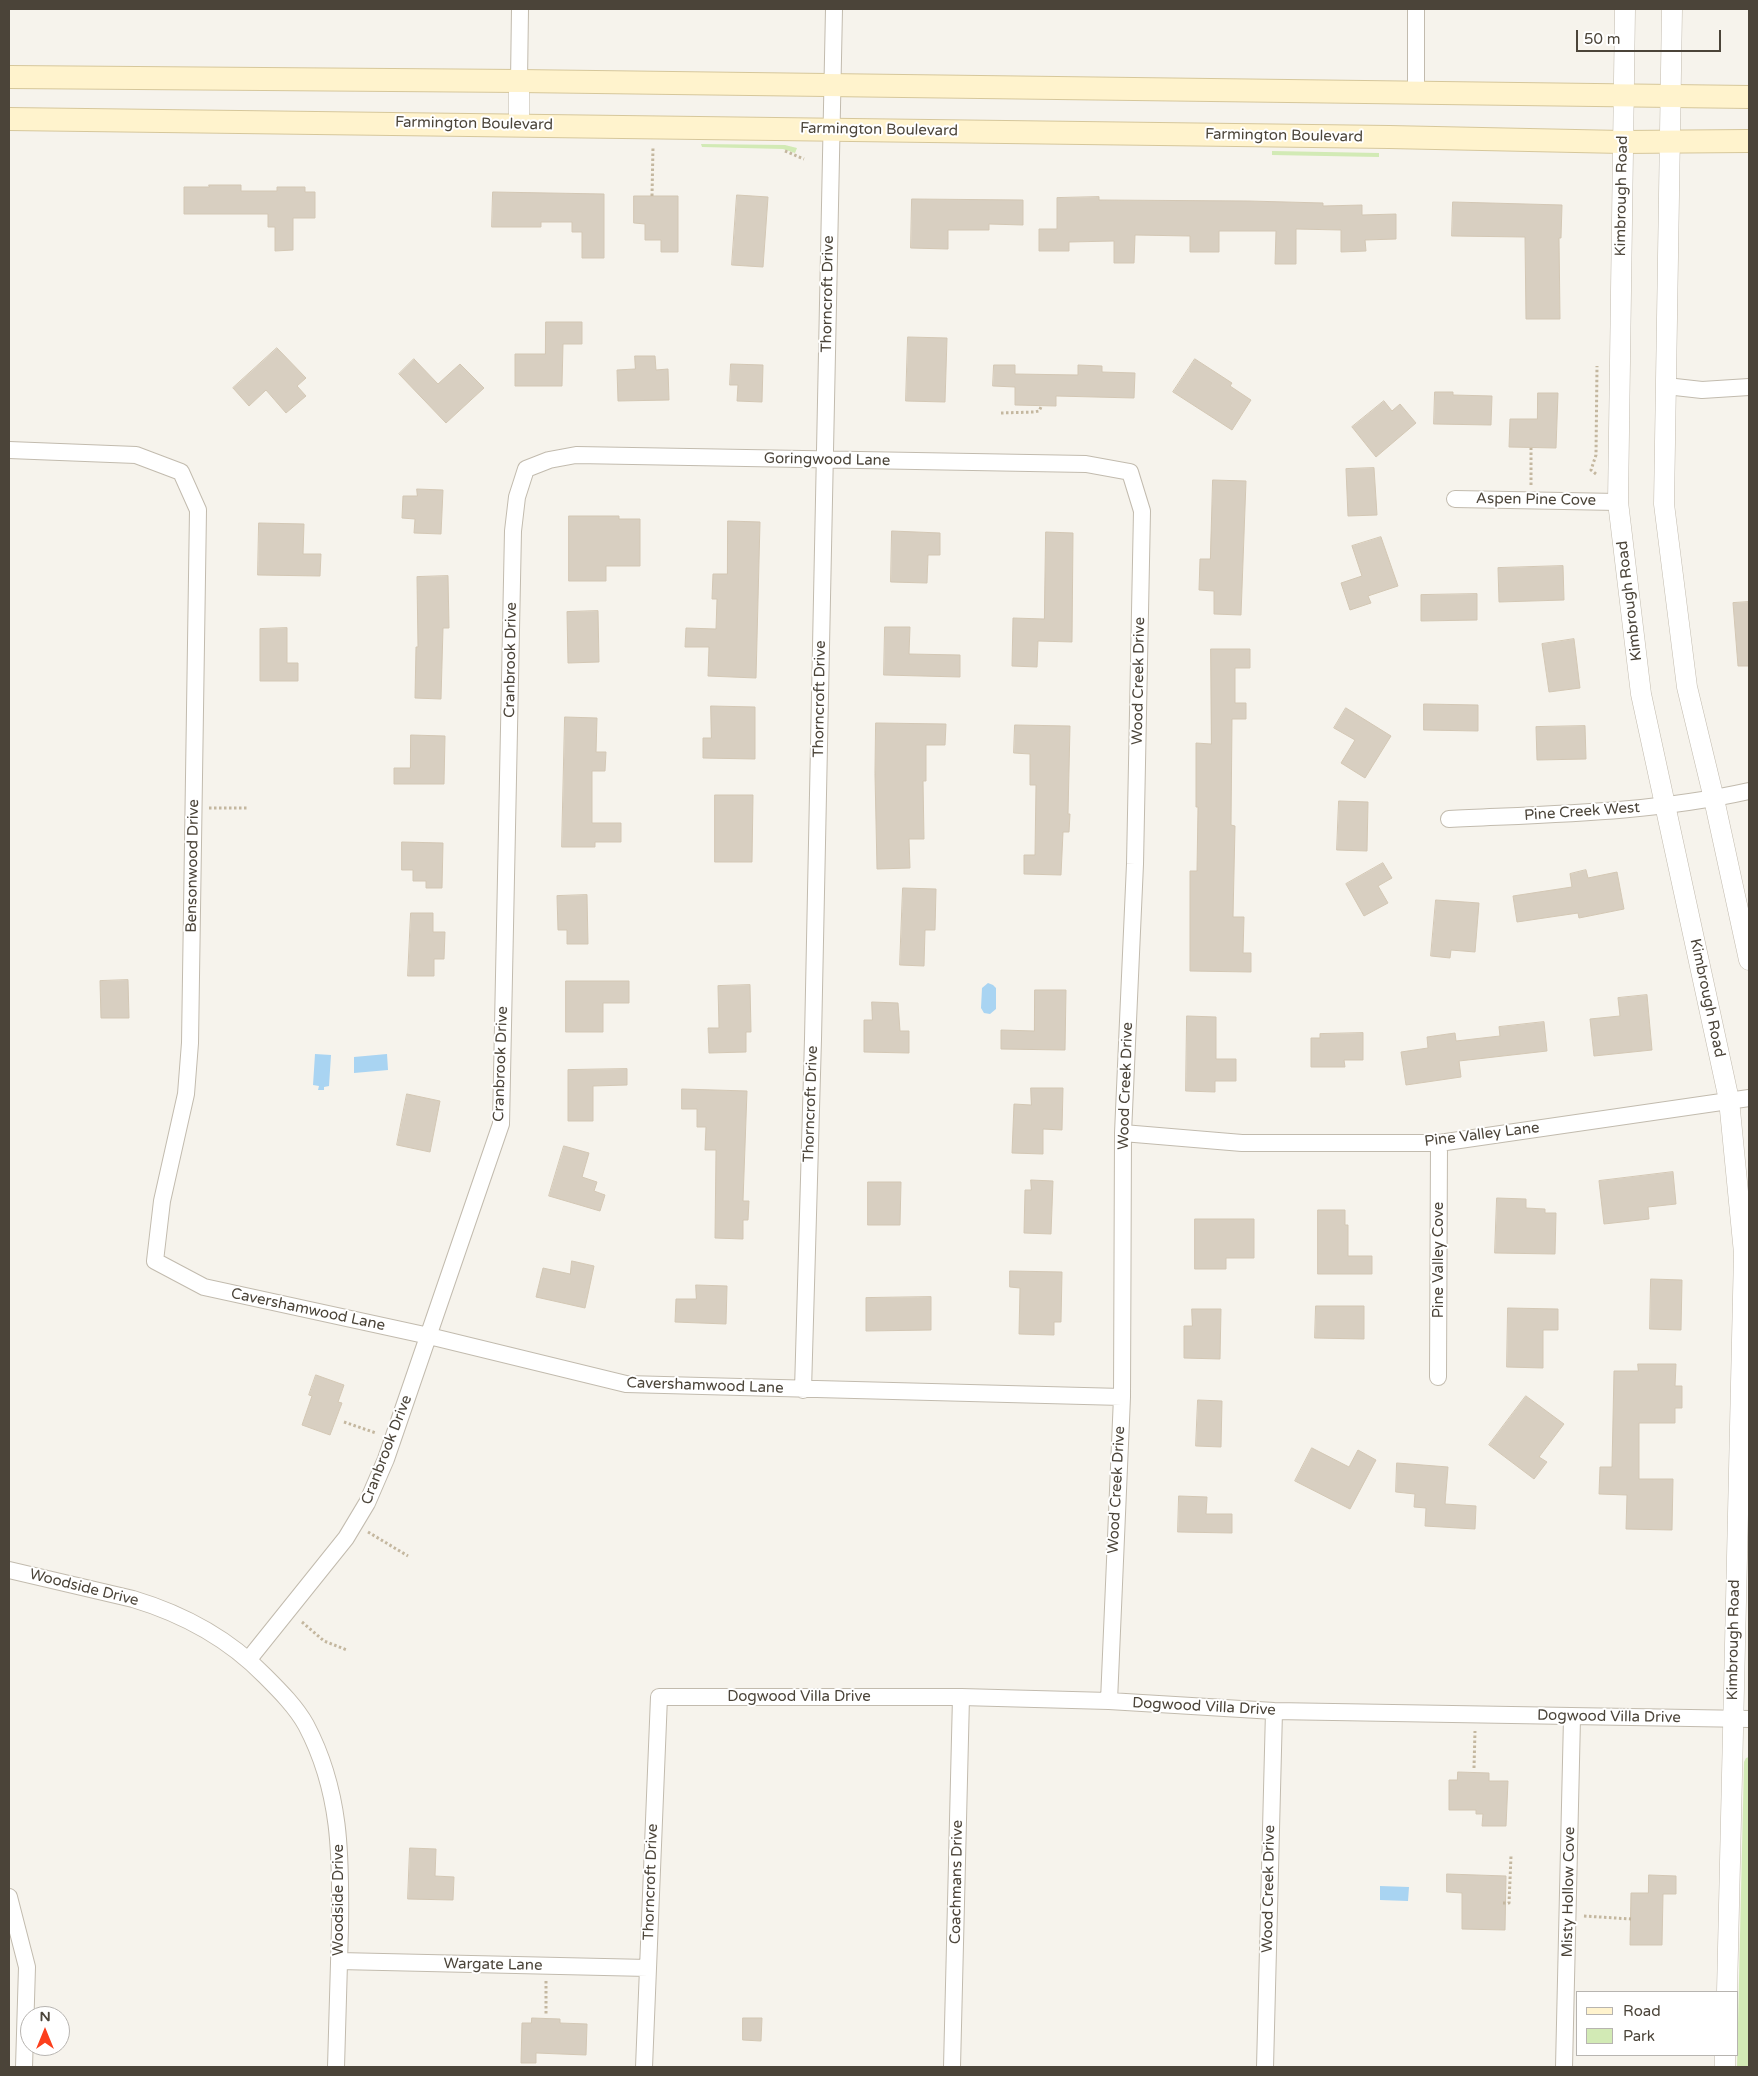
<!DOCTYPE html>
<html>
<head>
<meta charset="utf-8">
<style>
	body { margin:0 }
	#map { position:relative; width:1758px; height:2076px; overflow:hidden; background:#f6f3ec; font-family:"Varela Round",sans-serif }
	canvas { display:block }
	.frame { position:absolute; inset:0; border:10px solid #4b4439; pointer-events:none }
	.legend { position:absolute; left:1576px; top:1991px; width:162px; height:65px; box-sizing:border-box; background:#fff; border:1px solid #b7b4b0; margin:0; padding:6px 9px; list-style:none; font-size:15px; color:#4b4439 }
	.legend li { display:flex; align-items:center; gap:10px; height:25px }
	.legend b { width:25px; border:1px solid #b7b4b0 }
	.north { position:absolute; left:20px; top:2006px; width:50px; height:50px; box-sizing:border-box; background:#fff; border:1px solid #b7b4b0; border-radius:50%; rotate:0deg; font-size:14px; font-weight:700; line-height:20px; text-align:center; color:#4b4439 }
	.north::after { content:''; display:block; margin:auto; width:18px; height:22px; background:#fc3f1d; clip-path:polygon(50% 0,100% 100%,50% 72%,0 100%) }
	.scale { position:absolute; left:1576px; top:30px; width:145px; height:22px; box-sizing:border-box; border:2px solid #4b4439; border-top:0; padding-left:6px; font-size:15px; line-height:18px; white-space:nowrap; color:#4b4439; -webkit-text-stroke:4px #fff; paint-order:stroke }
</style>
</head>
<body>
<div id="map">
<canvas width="1758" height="2076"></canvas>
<div class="frame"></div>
<ul class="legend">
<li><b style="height:6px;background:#fff3cd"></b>Road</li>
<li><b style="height:14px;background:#d2eab5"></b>Park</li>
</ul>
<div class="north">N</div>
<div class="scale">50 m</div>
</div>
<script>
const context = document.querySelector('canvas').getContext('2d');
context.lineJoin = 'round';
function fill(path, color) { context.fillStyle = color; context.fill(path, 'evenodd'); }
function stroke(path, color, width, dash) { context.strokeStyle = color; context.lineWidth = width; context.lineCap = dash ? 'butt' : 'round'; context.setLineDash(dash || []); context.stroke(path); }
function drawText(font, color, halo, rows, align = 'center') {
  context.font = font + ' "Varela Round",sans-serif'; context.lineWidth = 4; context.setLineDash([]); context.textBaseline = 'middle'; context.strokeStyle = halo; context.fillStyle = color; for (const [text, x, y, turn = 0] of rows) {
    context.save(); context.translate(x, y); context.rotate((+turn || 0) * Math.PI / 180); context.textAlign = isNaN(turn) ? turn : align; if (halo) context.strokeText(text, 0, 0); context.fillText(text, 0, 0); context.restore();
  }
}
fill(new Path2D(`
	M701,144l84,1 12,3 -2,5 -12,-4 -81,-2z
	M1272,151l107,2v4l-107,-2z
	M1749,1757v310h-12l7,-305 2,-4z`), '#d2eab5');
fill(new Path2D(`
	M988,983l5,2 3,3v21l-6,5 -6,-1 -3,-5 1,-20z
	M315,1054l16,1 -2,31 -5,1v3h-6l1,-4 -6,-1z
	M387,1054l1,16 -34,3v-16z
	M1380,1886l29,1 -1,14 -28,-1z`), '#a9d4f2');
const building = new Path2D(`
	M209,185h32v6h36v-4h28v5h10v26h-22v32l-18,1v-24h-7v-13h-84v-27h25z
	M493,192l111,2v64h-22v-26h-10v-10h-31v5h-49z
	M737,195l31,2 -5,70 -31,-2z
	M634,196h44v56h-17v-12h-16v-16l-11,-1z
	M1099,197v3l150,1 74,2v3l39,-1v10l34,-1v25l-31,1 1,11 -25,1v-22l-45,-1v35h-21l1,-33h-57v21h-29v-16l-55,-1 -1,28h-20v-22l-45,1v9h-30v-22h18v-31z
	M912,199l111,1v25l-34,-1v6h-41v19l-37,-1z
	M1453,202l109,3 -1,33h-2l1,81h-34l-1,-82 -73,-1z
	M546,322h36v22h-19l-1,42h-47v-32h30z
	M908,337l39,1 -2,64 -39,-1z
	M277,348l29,30 -9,8 9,10 -20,17 -20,-23 -17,16 -16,-18z
	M635,356h20l1,14 12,-1 1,31 -51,1 -1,-31 18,-1z
	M414,359l24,25 22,-20 24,24 -38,35 -47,-49z
	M1195,359l37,24 -2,3 21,14 -19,30 -59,-38z
	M731,364l32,1 -1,37 -25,-1 1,-16h-8z
	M994,365h21v9l63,1v-10l24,1v6l33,1 -1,25 -78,-2v10l-41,-1v-18l-22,-1z
	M1435,392h18v3l39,1 -1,29 -57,-1z
	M1538,393h20l-2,55 -47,-1 1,-28h27z
	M1384,401l8,10 8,-7 16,19 -40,34 -24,-30z
	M1374,468l3,47 -29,1 -2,-47z
	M1213,480l33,1 -5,134 -27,-1v-23l-15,-1 1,-31h10z
	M417,489l26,1 -2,44 -27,-1 1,-14 -13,-1 1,-22h14z
	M569,516h50v3h21v47h-34v15h-37z
	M728,521l32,1 -4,156 -48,-2 1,-29h-24l1,-19 30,1 1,-30h-5l1,-25h14z
	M259,523l45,1 -1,30h18l-1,22 -62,-1z
	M892,531l48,2v22h-12l-1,28 -36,-1z
	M1046,532l27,1 -1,109 -34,-1 -1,26 -25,-1 1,-48 31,1z
	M1381,537l17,49 -30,10 3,7 -21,7 -9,-27 21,-7 -10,-30z
	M1563,566l1,34 -65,2 -1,-34z
	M448,576l1,52h-6l-2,71 -26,-1 1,-51h2l-1,-70z
	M1477,594v26l-56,1v-26z
	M1749,602v64h-11l-5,-63z
	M598,611l1,51 -31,1 -1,-51z
	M885,627h25l-1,27 51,1v22l-76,-2z
	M287,628v35h11v18h-38v-52z
	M1574,639l6,49 -31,4 -7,-48z
	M1211,649h39v19h-15v35h11v16h-14l-1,106 4,1 -2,91h11l-1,36h8v19l-61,-1v-100h7l1,-64h-2v-64l15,1z
	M1424,704l54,1v26l-54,-1z
	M711,706l44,1v52l-52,-1v-20h8z
	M1346,708l45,28 -26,42 -24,-15 14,-23 -21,-12z
	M565,717l32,1 -1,34h10l-1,19h-13v52h29v19h-26v5h-33z
	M876,723l70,1 -1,21h-19v36h-3l1,58h-15l1,29 -33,1 -2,-95z
	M1015,725l55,1 -2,88h2l-1,18h-6l-2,43 -37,-1v-19h11l1,-70h-6v-31l-16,-1z
	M1585,726l1,33 -49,1 -1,-33z
	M411,735l34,1 -1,48h-50v-16h16z
	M715,795h38l-1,67h-37z
	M1339,801l29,1 -1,49 -30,-1z
	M402,842l41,1 -1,45h-16v-7h-13v-11h-11z
	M1383,863l9,15 -14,8 10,17 -24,13 -18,-32z
	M1586,870l2,8 29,-6 7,37 -45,9 -1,-5 -61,9 -4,-26 59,-9 -2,-13z
	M903,888l33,1 -1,41h-10l-1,36 -24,-1z
	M587,895l1,49h-21v-14h-9l-1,-34z
	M1436,900l43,3 -4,49 -24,-2 -1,8 -19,-2z
	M411,913h22v19h12l-1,27h-10v17h-26z
	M128,980l1,38h-28l-1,-37z
	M566,981h63v22h-26v29h-37z
	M750,985l1,47h-5v20l-37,1 -1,-25h11l-1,-42z
	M1035,990h31l-1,60 -64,-1v-19l33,1z
	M1647,995l5,55 -58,6 -4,-37 30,-3 -2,-18z
	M872,1002l26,1 2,28h9v22l-45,-1v-32h8z
	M1187,1016l29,1v42h20v22h-21v11l-29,-1z
	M1544,1022l3,29 -88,10 2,16 -55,8 -5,-33 27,-4 -1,-11 28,-4 1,8 44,-5 -1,-9z
	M1363,1033v27h-19l1,7h-34v-29h9v-4z
	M627,1069v16l-34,1v35h-25v-51z
	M1031,1088h32l-1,42 -19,-1v25l-31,-1 2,-49 17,1z
	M682,1089l65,2 -4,110h6l-1,19h-5v19l-28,-1 1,-88h-11l1,-23h-9v-18h-15z
	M407,1094l33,7 -10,51 -33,-7z
	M564,1146l25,7 -7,24 15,5 -3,9 11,4 -5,16 -51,-15z
	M1673,1172l3,32 -28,3 1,12 -45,5 -5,-43z
	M1031,1180l22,1 -2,53 -27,-1 1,-43h6z
	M868,1182h33l-1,43h-32z
	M1497,1198l29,1v9l19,1v4h11l-1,41 -60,-1z
	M1318,1210h27v15h3v31h24v18h-54z
	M1195,1219h59v39h-28v11h-31z
	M572,1261l22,5 -9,42 -49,-11 7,-29 27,6z
	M1010,1271l52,1 -1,50h-7v13l-35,-1 1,-46 -10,-1z
	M1651,1279l31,1 -1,50 -31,-1z
	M696,1285l31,1 -1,38 -51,-2 1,-23h20z
	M931,1297v33l-65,1v-33z
	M1316,1306h48v33l-49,-1z
	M1508,1308l50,1v21h-15v38l-36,-1z
	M1192,1309h29l-1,50 -36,-1v-32h8z
	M1638,1364h38l-1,22h7v22h-7v15h-36v56h34l-1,51 -46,-1 1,-34 -28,-1 1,-27h12l2,-96h24z
	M316,1375l28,10 -6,17 4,1 -12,32 -28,-10 10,-29 -3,-1z
	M1526,1396l38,28 -25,33 8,5 -13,17 -45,-34z
	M1198,1400l24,1 -1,46 -25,-1z
	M1312,1448l37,19 9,-17 18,10 -26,49 -55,-28z
	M1397,1463l51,4 -3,37 31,2 -1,23 -50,-3 1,-18 -12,-1 1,-13 -19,-2z
	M1179,1496l28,1 -1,17h26v19l-54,-1z
	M1458,1772l31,1v8h19l-2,45h-24l1,-12h-7v-4h-27v-30h8z
	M410,1848l26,1 -1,27 19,1 -1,23 -45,-1z
	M1447,1874l59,2 -1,54 -43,-1v-36l-15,-1z
	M1649,1875l27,1v18h-13l-1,51h-32l1,-52h17z
	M532,2018l28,1v4l27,1 -1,31 -50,-2v10h-15l1,-40h9z
	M743,2018h19l-1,23 -18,-1z`);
fill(building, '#d8cfc1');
stroke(building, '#d3c7b4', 1);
const minor = new Path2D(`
	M1416,9v84
	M519,81l1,-72
	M1666,386l36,4 47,-3
	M9,450l127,5 45,17 17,38 -8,533 -4,51 -24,107 -7,60 49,26 225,49 197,48 496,13
	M1455,499l163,3
	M1449,819c100,-5 202,-6 300,-28
	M1123,1133l119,10h197l310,-45
	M1438,1377l1,-234
	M803,1390l10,-351 21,-1030
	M9,1570l124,29c50,15 95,39 132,77 15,15 31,31 41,49 35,66 35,131 34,203 -1,46 -3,93 -4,139
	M249,1659l97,-121 21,-35 19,-44 115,-335 12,-593 4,-34 9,-28 23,-9 27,-5 510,9 44,8 12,39 -7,353 -12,269 -1,264 -13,304
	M9,1897l18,70 -3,100
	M339,1961l309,7
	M644,2067l15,-370h302l148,4 165,10 475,8
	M952,2067l9,-370
	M1265,2067l9,-356
	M1564,2067l8,-349`);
const tertiary = new Path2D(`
	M1625,9l-7,493 23,192 88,406 15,153 -17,739
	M1672,9l-8,495 23,183 27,112 35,161
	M519,125v-44
	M1725,2067v-12`);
const secondary = new Path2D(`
	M9,77l510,4 1230,16
	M9,119l1380,18 233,5 127,-1`);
stroke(minor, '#c2bbae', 18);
stroke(tertiary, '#c2bbae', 21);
stroke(secondary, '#d6c79b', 24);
stroke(new Path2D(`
	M785,151l19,8
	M652,196l1,-49
	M1001,413l33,-1 5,-1 3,-6
	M1596,474l-5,-4 5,-15 1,-89
	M1531,485v-37
	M209,808h40
	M344,1422l32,11
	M368,1532l40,24
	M302,1622l22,19 23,9
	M1474,1768l1,-37
	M1503,1903h6l2,-47
	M1584,1916l47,3
	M546,1981v35`), '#c4b79f', 3, [2.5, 2.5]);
stroke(minor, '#fff', 16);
stroke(tertiary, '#fff', 20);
stroke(secondary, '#fff3cd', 22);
drawText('15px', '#4b4439', '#fff', [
	["Farmington Boulevard",474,124,1],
	["Farmington Boulevard",879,130,1],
	["Farmington Boulevard",1284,136,1],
	["Kimbrough Road",1622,196,-89],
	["Thorncroft Drive",828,294,-89],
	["Goringwood Lane",827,460,1],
	["Aspen Pine Cove",1536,500,1],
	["Kimbrough Road",1630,601,-97],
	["Cranbrook Drive",511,660,-89],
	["Wood Creek Drive",1139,681,-89],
	["Thorncroft Drive",820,699,-89],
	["Pine Creek West",1582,812,-4],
	["Bensonwood Drive",193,866,-89],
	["Kimbrough Road",1707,998,78],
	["Cranbrook Drive",501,1064,-88],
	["Wood Creek Drive",1126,1086,-88],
	["Thorncroft Drive",811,1104,-88],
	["Pine Valley Lane",1482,1135,-7],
	["Pine Valley Cove",1439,1260,-90],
	["Cavershamwood Lane",308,1310,12],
	["Cavershamwood Lane",705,1386,2],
	["Cranbrook Drive",387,1450,-69],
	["Wood Creek Drive",1117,1490,-87],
	["Woodside Drive",84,1588,14],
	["Kimbrough Road",1734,1640,-89],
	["Dogwood Villa Drive",799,1697],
	["Dogwood Villa Drive",1204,1707,3],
	["Dogwood Villa Drive",1609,1717,1],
	["Thorncroft Drive",651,1882,-88],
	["Coachmans Drive",957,1882,-89],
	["Wood Creek Drive",1269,1889,-89],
	["Misty Hollow Cove",1569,1892,-89],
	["Woodside Drive",339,1900,-90],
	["Wargate Lane",493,1965,1]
]);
</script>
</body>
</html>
